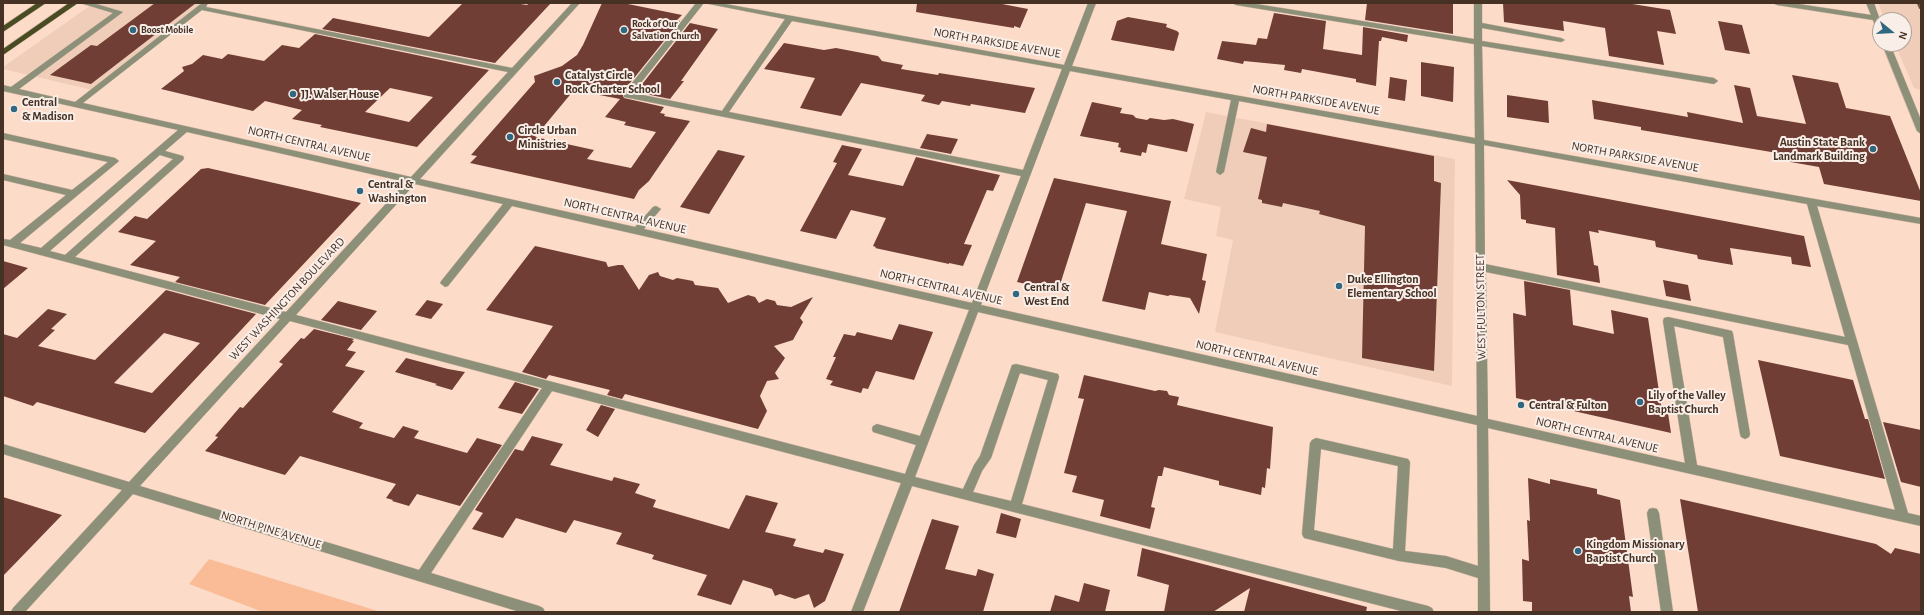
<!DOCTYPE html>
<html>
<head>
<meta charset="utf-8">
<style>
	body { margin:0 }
	#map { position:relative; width:1924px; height:615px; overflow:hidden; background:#fcdcc9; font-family:"Alegreya Sans",sans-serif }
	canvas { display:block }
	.frame { position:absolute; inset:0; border:4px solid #463225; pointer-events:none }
	.north { position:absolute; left:1872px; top:12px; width:40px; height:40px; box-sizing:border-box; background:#f9eee8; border:1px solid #b1a39a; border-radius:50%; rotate:108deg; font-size:11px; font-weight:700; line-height:16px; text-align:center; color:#463225 }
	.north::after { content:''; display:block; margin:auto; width:14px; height:18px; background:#306781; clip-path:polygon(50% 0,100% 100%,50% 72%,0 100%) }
</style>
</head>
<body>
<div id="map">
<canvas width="1924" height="615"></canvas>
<div class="frame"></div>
<div class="north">N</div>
</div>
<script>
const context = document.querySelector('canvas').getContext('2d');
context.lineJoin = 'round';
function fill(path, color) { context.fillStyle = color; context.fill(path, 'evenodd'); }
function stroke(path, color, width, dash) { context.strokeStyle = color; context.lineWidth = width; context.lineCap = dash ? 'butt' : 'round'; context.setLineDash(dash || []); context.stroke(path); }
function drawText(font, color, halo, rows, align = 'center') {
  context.font = font + ' "Alegreya Sans",sans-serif'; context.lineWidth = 4; context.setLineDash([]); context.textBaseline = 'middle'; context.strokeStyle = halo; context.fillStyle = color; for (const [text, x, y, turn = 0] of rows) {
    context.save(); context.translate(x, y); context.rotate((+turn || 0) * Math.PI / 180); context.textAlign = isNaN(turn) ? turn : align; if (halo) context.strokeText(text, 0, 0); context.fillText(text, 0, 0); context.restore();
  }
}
fill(new Path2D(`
	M94,3h112l-114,87 -89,-21v-2z
	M1878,3h43v87l-7,-2 -19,-44h9v-24h-19z
	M1206,112l249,47 -3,227 -237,-54 18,-92 -17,-4 5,-29 -37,-8z`), '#f0cdb8');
fill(new Path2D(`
	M209,559l172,53h-118l-74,-28z`), '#fabc97');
fill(new Path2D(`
	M155,3h41l-105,81 -41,-9 41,-30 6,1z
	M463,3h51l13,2 2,-2h22l-56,60 -173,-34 11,-11 96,19z
	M602,3h21l59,12 -5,5 3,1 -58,72 2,5 40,9 -4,6 5,1 -1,2 26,5 -41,60 -10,9 -5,9 -164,-36 7,-7 -6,-1 64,-73 -1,-6 28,-10 15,-11 6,-10zM574,90l46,9 -15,18 21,5 -2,3 32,7 -25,36 -44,-9 7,-9 -59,-13z
	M917,3h80l31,6 -8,19 -6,-2v2l-98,-16z
	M1367,3h86v31l-88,-14z
	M1503,3h123l44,7 6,24 -19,-3 7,34 -55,-9 -4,-28 -42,-7 1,10 -60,-9z
	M1274,13l52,8 -3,28 39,6 1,-28 45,8 -1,7 -25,-5 -1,4h-2l-3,45 -20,-4v-3l-54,-10 -1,4 -17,-3 1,-5 -41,-4 -1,3 -26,-5 5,-18 34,4 2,-7 9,1z
	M1128,17l39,7 -1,3 11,4 2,2 -5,18 -63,-11 6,-19z
	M1718,21l24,4 8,29 -25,-4z
	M690,23l28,6 -37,52h3l-14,18 -34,-7z
	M315,34l174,36 -72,77 -97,-20 2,-2 -30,-6 10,-9 -37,-9 -12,10 -92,-22 23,-18 -2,-4 10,-3 11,-9 19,4 6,-5 36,7 18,-16 17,3zM390,88l43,9 -24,25 -44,-10z
	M784,43l40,7 12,-2 42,8 4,5 21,4 -2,4 37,6 1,-2 96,15 -10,25 -54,-9 -1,2 -28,-5 -3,4 -18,-4 4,-6 -64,-12 -20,33 -41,-8 15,-30 -51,-9z
	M1421,62l33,5 -1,35 -32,-6z
	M1792,75l46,8 8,25 44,8 31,77v8l-97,-17 -5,-17 -34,-6 -2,-7 -142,-24v-3l-47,-8 -2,-19 96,17 -1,-5 56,11 -9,-38 16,3 7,28 49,8z
	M1390,77l17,3 -2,21 -17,-3z
	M1507,95l41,6 1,22 -42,-6z
	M1092,102l30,6 -2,5 13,2 3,3 11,2 3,-2 14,2 9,-1 21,5 -7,28 -39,-8 -2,9 -4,-1 -1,4 -21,-4 1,-4 -3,-1 1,-4 -39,-7z
	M1267,124l167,32v25l7,2 -7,188 -72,-13 3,-132 -46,-12 1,-3 -37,-8 -1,4 -20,-4v-3l-4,-1 9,-42 -24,-5 8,-24 15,4z
	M927,134l31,5 -7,15 -31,-6z
	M842,145l20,4 -14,26 55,11 13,-29 84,18 -7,16 -6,-1 -23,54 8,1 -9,21 -14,-3v1l-74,-16 1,-1 -3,-1 13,-28 -35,-8 -15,29 -36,-8 37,-68 -4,-1z
	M718,150l27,6 -36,58 -29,-7z
	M208,168l97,22 56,13 -96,102 -90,-23 5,-5 -50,-12 26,-24 -38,-9 17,-16 12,3 54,-50z
	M1054,178l117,23 -10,43 46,10 -5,26 4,1 -7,33 -9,-16 -20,-3 -2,1 -19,-4 -4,18 -43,-9 25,-90 -41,-8 -28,88 -41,-9z
	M1507,180l297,56 7,31 -19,-3 -1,-7 -61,-9 3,17 -35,-6 -1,-4 -41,-8 -1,-6 -57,-11 1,3 -10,-2 5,34 4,1 2,17 -43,-8 -2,-47 -29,-5v-3l-5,-1 -1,-24z
	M535,246l71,16 2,5 10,-2h5l16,25 10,-15 9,-3 2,4 13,4 4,-2 16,3 2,4 23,3 10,15 20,-8 7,2 4,6 8,-4 8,2 2,4 14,2 22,-10 -13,21 3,4 -10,18 -19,6 11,12 -10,15 4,6 -12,2 -7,15 7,15 -9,18 -133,-35 -3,5 -15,-4 3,-5 -61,-15 -3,4 -24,-7 31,-46 -67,-16z
	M3,261l25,7 -25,21z
	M1663,280l25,5 3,16 -25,-5z
	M1524,281l46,9 3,35 41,9 -3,-24 37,8 13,87 6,1 4,27 -155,-35 -3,-85 13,3z
	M166,290l90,24 -111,119 -108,-31 -4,4 -30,-10v-62l14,4 31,-29 19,5 -16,15 4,1 -17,16 57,14zM164,333l36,10 -48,50 -38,-10z
	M427,300l16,4 -12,15 -16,-4z
	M338,301l39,10 -16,19 -40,-10z
	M899,324l34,8 -19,48 -38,-9 -8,18 -5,-1 -2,5 -31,-8 3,-4 -7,-2 10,-22h-3l11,-23 11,2 2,-4 35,8z
	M314,329l40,10 -2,2h2l-7,9 9,2 -11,14 20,5 -33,41 31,11 -4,5 35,10 9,-12 16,5 -5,7 53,15 10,-15 25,7 -42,61 -43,-12 -8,12 -17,-5 1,-1 -7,-2 10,-14 -96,-28 -15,19 -80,-24 13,-14 -3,-1 25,-29 3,1 40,-44 -4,-2 22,-24 3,1z
	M406,358l42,11 17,3 -13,18 -17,-5 2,-1 -42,-12z
	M1758,360l95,20 12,39h3l17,60 -105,-23z
	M1084,375l71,16 4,-1 8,1 2,4 10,2 -2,8 96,22 -3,42 -3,-1 -2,20 -3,-1 -1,8 -42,-10v-4l-55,-14 -2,9h-4l-7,31 4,1 -5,21 -50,-13 4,-16 -32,-8 5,-16 -13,-3 20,-74 -6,-1z
	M515,382l24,7 -17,25 -24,-6z
	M601,405l14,4 -17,28 -12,-7z
	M1883,422l38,8v57l-20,-5z
	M532,436l31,8 -13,21 62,16 2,-4 26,7 -5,9 21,7 -3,7 76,22 17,-34 32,8 -13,29 31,7 -3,7 30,7 2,-4 19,5 -19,47 -11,7 -5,-14 -14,5 -15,-5 -5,2 -3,-7 -29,-9 -12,25 -34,-10 10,-20 -55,-16 2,-4 -38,-11 6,-11 -48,-13 -8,13 -50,-15 -13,20 -31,-9 11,-16 -8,-3 40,-61 8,2z
	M1528,478l22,6v-5l47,10v5l23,6 13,97 -4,-1 2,16h-99v-10l-9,-1 -1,-42 7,2 -2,-41 3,1z
	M3,497l59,18 -59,61z
	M1680,499l196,45 15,10 4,-6 26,6v58h-223z
	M1001,513l20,6 -5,19 -20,-5z
	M932,519l27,7 -14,43 31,7 2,-7 16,5 -11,38h-84z
	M1142,548l225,59 -1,5h-122l6,-24 -37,24h-49l5,-27 -32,-9z
	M1084,583l26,7 -5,22h-55l5,-17 24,7z`), '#713e35');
const minor = new Path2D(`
	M80,3h13l30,9 -104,77 56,13 127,-99h6l-2,4 306,61 60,-65h8l-160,176 215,48 18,-20 3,-1 5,3 -17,20 328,74 49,-127 -397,-79v-4l72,-90h24l344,62 24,-62h8l-24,63 403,72 -1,-94 -238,-39 -4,-2h18l224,36v-36h8v20l79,15 4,2 -4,2 -79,-14v13l232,37 4,3 -4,3 -232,-38 2,94 437,78v6l-104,-18 91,307 13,3v10l-433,-98 2,184h-12v-34l-32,-10 -47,-7 -91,-22 -4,-1 -2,-4 8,-91 2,-3 4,-2 92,21 2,3 -5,89 41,5 32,10 -1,-141 -499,-113 -63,165 48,12 11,-24 6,-9 32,-91 4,-1 38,9 4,1 1,3 -37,127 406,102 4,2 2,4h-29l-493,-126 -49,126h-12l50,-129 -349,-92 -121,182 108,33 4,2 2,4h-25l-387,-118 -108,118h-14l2,-4 109,-118 -119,-36v-10l126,38 151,-163 -277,-74v-6l7,1 56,-45 -63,-15v-6l69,16 36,-28 -105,-23v-6l112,25 4,3 -99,82 21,5 137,-118 -175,-39v-6l8,2 102,-74zM704,3l81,16 -63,92 -89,-18zM202,10l306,62 -97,105 -328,-74zM792,21l270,48 -39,101 -294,-58zM1070,71l161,29 -15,72 4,3 4,-3 15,-71 236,43 2,272 -496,-111zM187,132l219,50 -120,130 -211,-55 108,-97 1,-2 -1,-2 -18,-5zM1484,145l323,59 38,133 -360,-73zM160,155l13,4 -108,96 -15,-4zM415,184l88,20 -61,76 -2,3 5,4 3,-1 64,-80 457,104 -49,126 -43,-12 -4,2 -1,3 1,3 43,13 -11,29 -609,-159zM1486,272l362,73 47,165 -198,-45 -23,-139 49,11 17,97 1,3 4,2 4,-2 1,-3 -17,-100 -1,-3 -4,-1 -60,-13 -4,1 -1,3 22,142 -197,-44zM290,321l252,67 -123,182 -279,-84zM1020,373l28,7 -37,121 -38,-9 9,-21 9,-13zM1321,449l77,17 -5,83 -79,-19z
	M1773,3h19l79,12 -5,-12h8l6,17v11l-4,-2 -3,-9 -96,-15z
	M1882,44h8l31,76v14l-4,-3z
	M1653,508l4,1 2,4 14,99h-12l-14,-99 2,-4z`);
const major = new Path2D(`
	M37,3h9l-43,29v-6z
	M69,3h9l-75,52v-6z`);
stroke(minor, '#d8baa8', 1);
stroke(major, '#d8baa8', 1);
fill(minor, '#8d9079');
fill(major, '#494c22');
stroke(new Path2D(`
	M1918,3l3,7`), '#6b5546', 2.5, [6, 6]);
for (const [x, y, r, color] of [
	[133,30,4,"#306781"],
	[624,30,4,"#306781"],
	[557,82,4,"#306781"],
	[293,94,4,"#306781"],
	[14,109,4,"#306781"],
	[510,137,4,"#306781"],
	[1873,149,4,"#306781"],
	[360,191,4,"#306781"],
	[1339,286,4,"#306781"],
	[1016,294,4,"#306781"],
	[1640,402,4,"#306781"],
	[1521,405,4,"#306781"],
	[1578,551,4,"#306781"]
]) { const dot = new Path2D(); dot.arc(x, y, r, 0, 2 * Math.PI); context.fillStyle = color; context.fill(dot); stroke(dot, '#f9eee8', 1.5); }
drawText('bold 10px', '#463225', '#f9eee8', [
	["Rock of Our",632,24],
	["Salvation Church",632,36],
	["Boost Mobile",141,30]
], 'left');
drawText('12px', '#463225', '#f9eee8', [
	["NORTH PARKSIDE AVENUE",997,43,10],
	["NORTH PARKSIDE AVENUE",1316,100,10],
	["NORTH CENTRAL AVENUE",309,144,13],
	["NORTH PARKSIDE AVENUE",1635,157,10],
	["NORTH CENTRAL AVENUE",625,216,13],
	["NORTH CENTRAL AVENUE",941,287,13],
	["WEST WASHINGTON BOULEVARD",287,299,-47],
	["WEST FULTON STREET",1481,307,-91],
	["NORTH CENTRAL AVENUE",1257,358,13],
	["NORTH CENTRAL AVENUE",1597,435,13],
	["NORTH PINE AVENUE",271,530,17]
]);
drawText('bold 12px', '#463225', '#f9eee8', [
	["Catalyst Circle",565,75],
	["Rock Charter School",565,89],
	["JJ. Walser House",301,94],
	["Central",22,102],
	["& Madison",22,116],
	["Circle Urban",518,130],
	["Ministries",518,144],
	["Austin State Bank",1865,142,"right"],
	["Landmark Building",1865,156,"right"],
	["Central &",368,184],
	["Washington",368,198],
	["Duke Ellington",1347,279],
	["Elementary School",1347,293],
	["Central &",1024,287],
	["West End",1024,301],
	["Lily of the Valley",1648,395],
	["Baptist Church",1648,409],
	["Central & Fulton",1529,405],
	["Kingdom Missionary",1586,544],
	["Baptist Church",1586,558]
], 'left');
</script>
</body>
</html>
